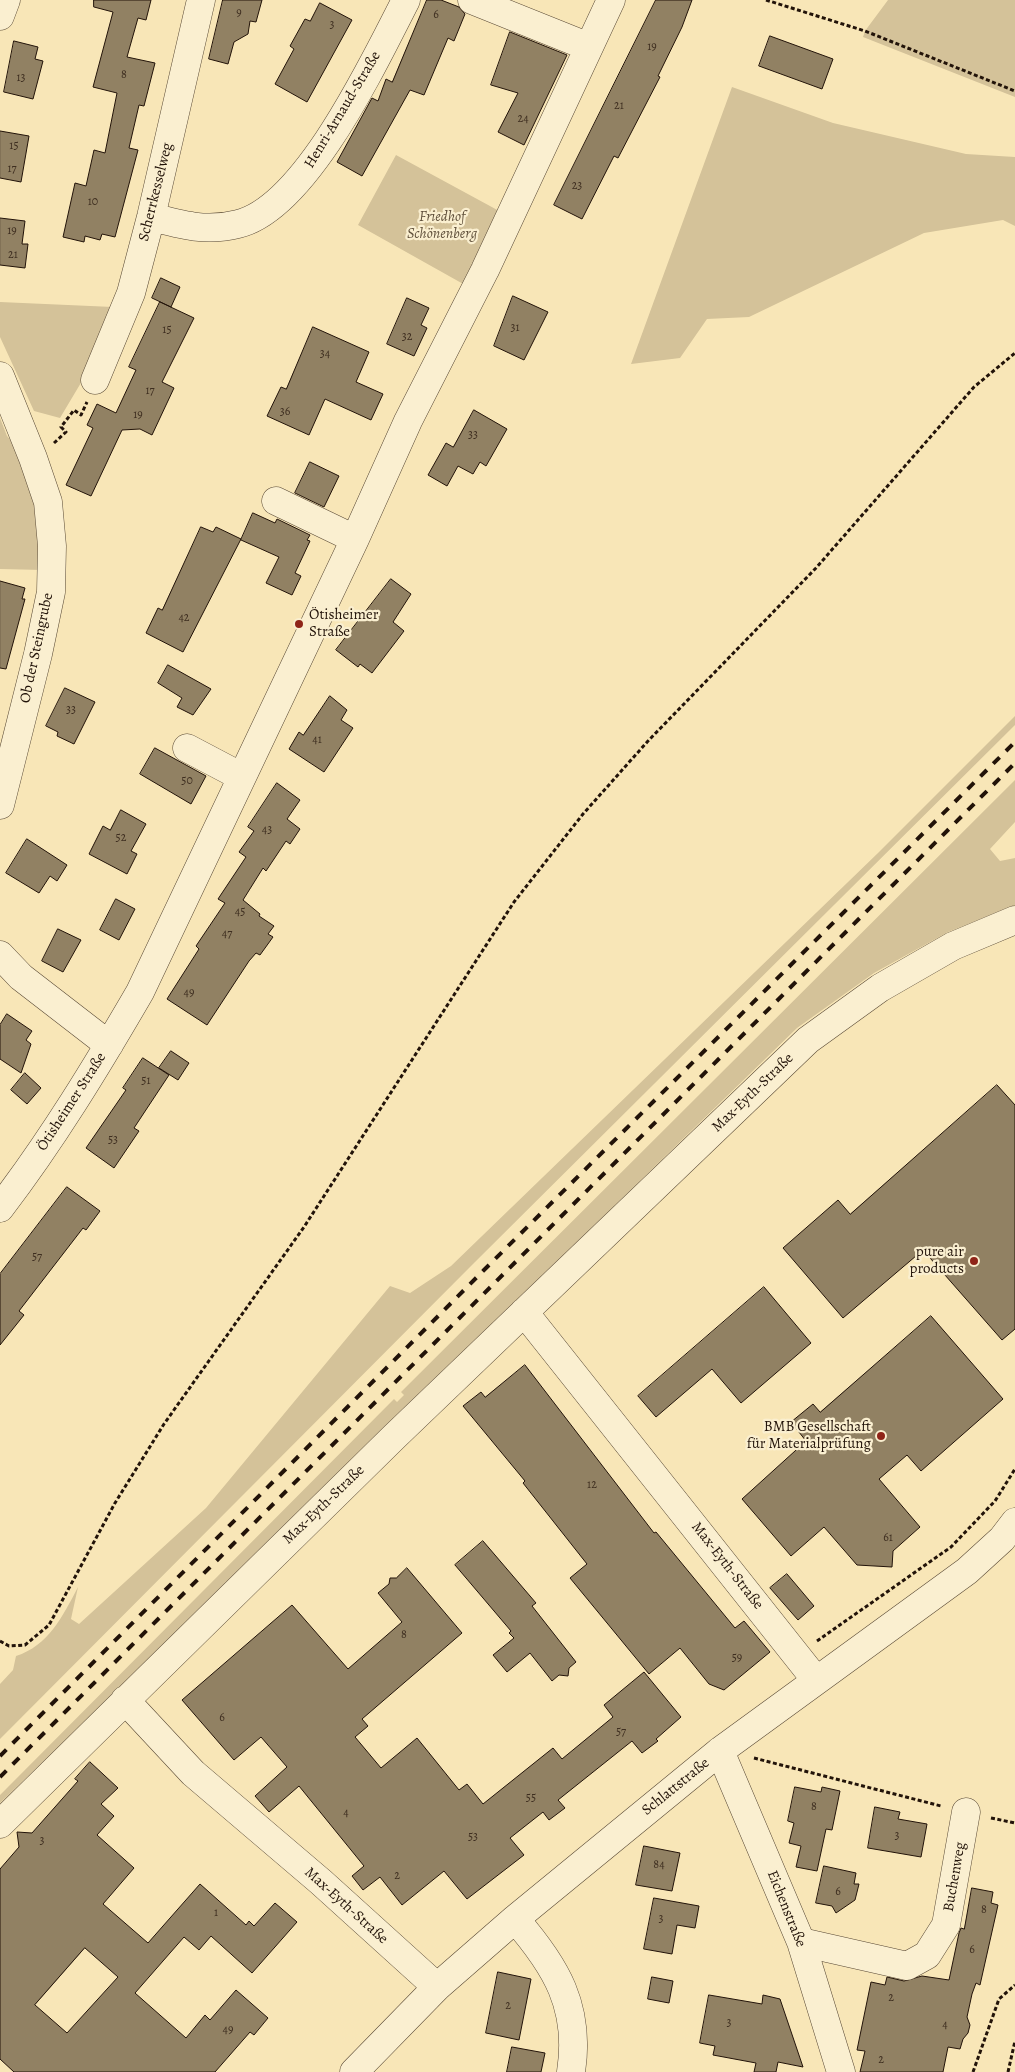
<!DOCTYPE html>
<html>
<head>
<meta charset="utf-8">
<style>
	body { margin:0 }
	canvas { display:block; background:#f8e6b7 }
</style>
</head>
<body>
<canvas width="1015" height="2072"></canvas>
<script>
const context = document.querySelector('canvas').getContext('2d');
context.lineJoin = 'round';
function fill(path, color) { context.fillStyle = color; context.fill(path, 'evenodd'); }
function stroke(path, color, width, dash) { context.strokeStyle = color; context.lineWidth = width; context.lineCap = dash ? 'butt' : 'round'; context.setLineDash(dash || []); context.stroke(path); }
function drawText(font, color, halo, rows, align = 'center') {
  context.font = font + ' Alegreya,serif'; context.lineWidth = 4.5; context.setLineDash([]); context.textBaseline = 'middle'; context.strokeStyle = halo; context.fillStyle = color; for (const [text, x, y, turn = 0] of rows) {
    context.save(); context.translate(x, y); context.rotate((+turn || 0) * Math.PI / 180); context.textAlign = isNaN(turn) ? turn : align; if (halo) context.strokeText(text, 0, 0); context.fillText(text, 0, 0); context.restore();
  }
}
fill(new Path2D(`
	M888,0h127v97l-152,-60 2,-6z
	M732,87l101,36 133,31 49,3v69l-12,-6 -79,13 -175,84 -42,2 -27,39 -49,6z
	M396,155l105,57 -36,73 -107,-60z
	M0,302l113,5 -28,69 -25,42 -26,-7 -34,-74z
	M0,418l7,18 18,20 9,27 9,87 -43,-1z
	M1015,716v9l-540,537 -475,477v-55l13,-14 3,-14c32,-10 47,-40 62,-69l-7,32 8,5 127,-116 184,-222 20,7 41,-27 427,-413z
	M1015,780v42l-25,27 10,12 15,-3v47l-67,27 -74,41 -77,55 -797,775v-8l7,-7 387,-389 3,3 7,-7 -3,-3z`), '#d4c299');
const building = new Path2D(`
	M94,0h57l-5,20 -8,-2 -11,39 28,6 -11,43 -5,-1 -10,43 9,2 -23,87 -13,-3 -2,6 -15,-4 -1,6 -21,-5 12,-54 11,3 8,-36 11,3 12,-60 -24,-6 20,-75 -19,-5z
	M223,0h39l-6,22 -6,-1 -2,13 -14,8 -6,22 -19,-5z
	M427,0h14l18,7 6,7 -11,27 -6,-3 -24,57 -14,-5 -48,86 -25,-14 35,-64 6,3 8,-22 6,3z
	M656,0h36l-10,27 -24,49 2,1 -42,81 -4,-2 -32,63 -28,-14z
	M320,3l32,17 -45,82 -32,-18 19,-35 -4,-3 15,-27 5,2z
	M510,32l57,23 -43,90 -26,-13 20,-39 -27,-8z
	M770,36l63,23 -11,30 -63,-23z
	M14,41l24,6 -3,12 8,2 -10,38 -29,-7z
	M0,131l29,5 -8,46 -21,-4z
	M0,218l25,3 -3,23h6l-3,24 -25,-3z
	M161,278l19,9 -9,20 -19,-9z
	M513,296l35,16 -24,48 -30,-14z
	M407,298l22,10 -8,17 6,3 -13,28 -27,-12z
	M160,302l34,16 -32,64 12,6 -22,47 -12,-6 -18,1 -31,66 -25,-11 27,-57 -6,-3 10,-21 19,9 20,-43 -7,-3z
	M313,327l56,25 -13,30 27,12 -12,26 -46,-21 -16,36 -42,-19 14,-29 5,2z
	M474,410l33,19 -21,37 -6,-4 -7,12 -15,-8 -11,20 -19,-11 18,-32 7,4z
	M310,462l29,14 -15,31 -29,-14z
	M253,513l22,10 2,-4 33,16 -3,5 3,1 -15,32 6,3 -9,19 -26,-12 13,-26 -38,-17z
	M201,527l12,5 3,-5 25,12 -58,113 -37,-19 12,-25 4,2z
	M391,579l20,15 -18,28 11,9 -32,42 -12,-9 -2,3 -22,-17z
	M0,581l25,7 -3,11h3l-19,70 -6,-1z
	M168,665l43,24 -18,26 -16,-8 5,-9 -24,-15z
	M65,688l30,14 -21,42 -17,-8 1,-4 -12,-6z
	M330,696l17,14 -6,10 12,8 -29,44 -35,-23 10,-17 4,3z
	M155,748l51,28 -15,28 -51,-30z
	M277,783l23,17 -13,19 13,10 -10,15 -4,-3 -20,30 -3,-3 -20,32 17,14 -1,2 15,10 -6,8 5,3 -13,18 -4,-2 -7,8 -42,64 -40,-26 32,-50 -3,-3 29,-43 -7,-4 28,-42 -7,-5 15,-21 -6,-4z
	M121,810l25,14 -15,27 6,3 -10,20 -38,-20 14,-28 7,4z
	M27,839l40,26 -10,16 -7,-5 -11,17 -33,-20z
	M116,899l19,10 -16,31 -19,-10z
	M58,929l23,11 -18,32 -21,-11z
	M7,1014l25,17 -6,9 5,4 -10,29 -21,-14v-34z
	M171,1051l18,12 -11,17 -19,-12z
	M143,1058l26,17 -35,53 5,3 -25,37 -28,-20 40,-58 -3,-2z
	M25,1073l16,15 -14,16 -16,-14z
	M997,1085l18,20v224l-13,11 -79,-90 -80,68 -60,-70 55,-48 12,14z
	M67,1187l33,24 -14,19 -3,-2 -64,83 5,4 -24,30v-71z
	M764,1287l47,56 -70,60 -29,-34 -56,48 -18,-21z
	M931,1316l72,83 -82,72 -14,-16 -28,24 41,48 -27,24 -1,16 -35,-2 -33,-38 -33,29 -49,-57 64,-58 -15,-19 22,-18 7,8z
	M525,1365l129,168 2,-1 79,96 9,-7 26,31 -46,38 -15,-6 -29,-36 -31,26 -79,-96 17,-14 -64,-81 2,-2 -62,-75 18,-14 4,5z
	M483,1541l53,62 -4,3 44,56 -7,6 -1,8 -9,-1 -7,6 -22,-28 -23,19 -14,-17 21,-17 -5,-5 2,-2 -56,-66z
	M407,1568l55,65 -100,86 6,7 -13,11 26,31 36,-30 42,52 8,-6 16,20 70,-56 9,11 51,-42 -9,-12 40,-33 37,45 -25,22 2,2 -16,12 -10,-12 -74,59 7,8 -16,12 -6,-8 -33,26 14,17 -57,44 -23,-28 -42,34 -22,-28 -17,13 -11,-14 12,-10 -65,-80 -30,26 -14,-16 32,-29 -26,-30 -27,23 -52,-60 110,-95 56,64 54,-47 -24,-29 11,-9 1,-6h6z
	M787,1574l27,32 -16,14 -28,-32z
	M90,1762l28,26 -17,16 13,12 -17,19 37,33 -31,36 45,39 52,-59 46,41 3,-4 5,5 21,-23 22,19 -45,51 -41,-37 -12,14 -15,-13 -49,56 51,45 19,-23 5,5 26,-30 32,28 -14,17 -4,-3 -35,40h-201l-14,-13v-190l19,-22 -2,-15 15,1 46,-52 -3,-2zM85,1948l33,29 -51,56 -32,-28z
	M795,1787l26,5 1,-5 18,4 -8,39 -6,-1 -9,42 -21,-4 5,-21 -12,-3 5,-20 -6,-2z
	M875,1807l25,5 -2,7 29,5 -6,33 -53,-9z
	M644,1846l36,7 -8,38 -36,-6z
	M824,1866l32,7 -2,11h5l-4,16 -19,13 -4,-7 -16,-3z
	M972,1888l21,4 -2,11 7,2 -18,80 -4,-2 -4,11 -5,23 3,8 -2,8 -5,6 -3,10 -12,-2 -5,25h-83l5,-21 -8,-1 14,-68 14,3 2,-8 17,4 18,-5 27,4 10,-47 2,-5 3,1z
	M654,1898l45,8 -4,22 -18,-3 -5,29 -28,-5z
	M498,1972l33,7 -12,61 -33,-7z
	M652,1977l21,4 -4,22 -21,-4z
	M709,1995l53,9 1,-9 17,4 23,68 -25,-5 -2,10h-22l2,-9 -43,-8 2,-9 -15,-3z
	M512,2047l33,6 -4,19h-34z`);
fill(building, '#918163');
stroke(building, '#221309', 1);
const minor = new Path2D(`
	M472,0l117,47
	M0,16l6,-16
	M151,217c30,8 56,15 87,7 68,-16 137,-164 168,-224
	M0,376l33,82 15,44 4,44 -1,46 -13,62 -38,151
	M95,380l36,-87 20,-76 50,-217
	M276,501l79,38
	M187,748l55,29
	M0,955l21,22 88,68
	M0,1208c52,-68 97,-142 140,-216l215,-453 53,-118 77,-151 126,-270
	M524,1312l292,368
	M125,1700l68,73 128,109 116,105
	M720,1751l81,191 40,130
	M0,1824l394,-387 414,-397 72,-52 73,-42 62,-26
	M515,1919c41,47 66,88 56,153
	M801,1942l106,24 20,-11 19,-30 20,-113
	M354,2072l83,-85 78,-68 205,-168 247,-180 35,-32 13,-17`);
stroke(minor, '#584834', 29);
stroke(new Path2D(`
	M766,0l99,31 150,60
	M54,443l12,-11 -5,-5 13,-17 7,5 6,-13
	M0,1641l9,5 16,-1 24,-20 66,-122 49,-79 140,-197 210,-325 69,-88 65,-73 168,-173 158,-181 41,-34
	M817,1641l134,-94 44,-46 20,-32
	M754,1758l187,48
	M991,1818l24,5
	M973,2072l26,-73 16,-14
	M1008,2072l7,-31`), '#221309', 3, [4, 2.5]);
stroke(minor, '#faefd0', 28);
stroke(new Path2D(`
	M0,1756l484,-486 531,-528
	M0,1777l1015,-1014`), '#221309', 4, [9, 9]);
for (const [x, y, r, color] of [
	[299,624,5,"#8f2418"],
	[974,1261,5,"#8f2418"],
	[881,1436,5,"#8f2418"]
]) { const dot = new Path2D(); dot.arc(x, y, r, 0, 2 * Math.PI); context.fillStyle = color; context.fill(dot); stroke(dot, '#faefd0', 2); }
drawText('12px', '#3e2e20', null, [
	["9",239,13],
	["6",436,15],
	["3",332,25],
	["19",652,47],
	["8",124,75],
	["13",21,78],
	["21",619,106],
	["24",523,119],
	["15",14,146],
	["17",12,169],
	["23",577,186],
	["10",93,202],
	["19",12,231],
	["21",13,255],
	["31",515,328],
	["15",167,330],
	["32",407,337],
	["34",325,354],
	["17",150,391],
	["36",285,412],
	["19",138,415],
	["33",473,435],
	["42",184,618],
	["33",71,710],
	["41",317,740],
	["50",187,781],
	["43",267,830],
	["52",121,838],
	["45",240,912],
	["47",227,934],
	["49",189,993],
	["51",146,1081],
	["53",113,1140],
	["57",37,1257],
	["12",592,1485],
	["61",888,1538],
	["8",404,1635],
	["59",737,1658],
	["6",222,1718],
	["57",621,1732],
	["55",531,1798],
	["8",814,1807],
	["4",346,1813],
	["3",897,1836],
	["53",473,1837],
	["3",42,1841],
	["84",659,1865],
	["2",397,1876],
	["6",838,1892],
	["8",984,1910],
	["1",216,1913],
	["3",661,1919],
	["6",972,1950],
	["2",891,1998],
	["2",508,2006],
	["3",729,2023],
	["4",945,2025],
	["49",228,2030],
	["2",881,2060]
]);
drawText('15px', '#221309', '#faefd0', [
	["Henri-Arnaud-Straße",343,110,-59],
	["Scherrkesselweg",156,192,-76],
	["Ob der Steingrube",37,648,-78],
	["Max-Eyth-Straße",753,1093,-44],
	["Ötisheimer Straße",72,1102,-57],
	["Max-Eyth-Straße",324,1505,-44],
	["Max-Eyth-Straße",727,1566,52],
	["Schlattstraße",676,1787,-39],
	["Buchenweg",955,1877,-80],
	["Max-Eyth-Straße",346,1906,42],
	["Eichenstraße",786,1909,68]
]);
drawText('italic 15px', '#60503b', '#faefd0', [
	["Friedhof",442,217],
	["Schönenberg",442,234]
]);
drawText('15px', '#221309', '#faefd0', [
	["Ötisheimer",309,615,"left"],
	["Straße",309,632,"left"],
	["pure air",964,1252],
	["products",964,1269],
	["BMB Gesellschaft",871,1427],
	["für Materialprüfung",871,1444]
], 'right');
</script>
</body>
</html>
